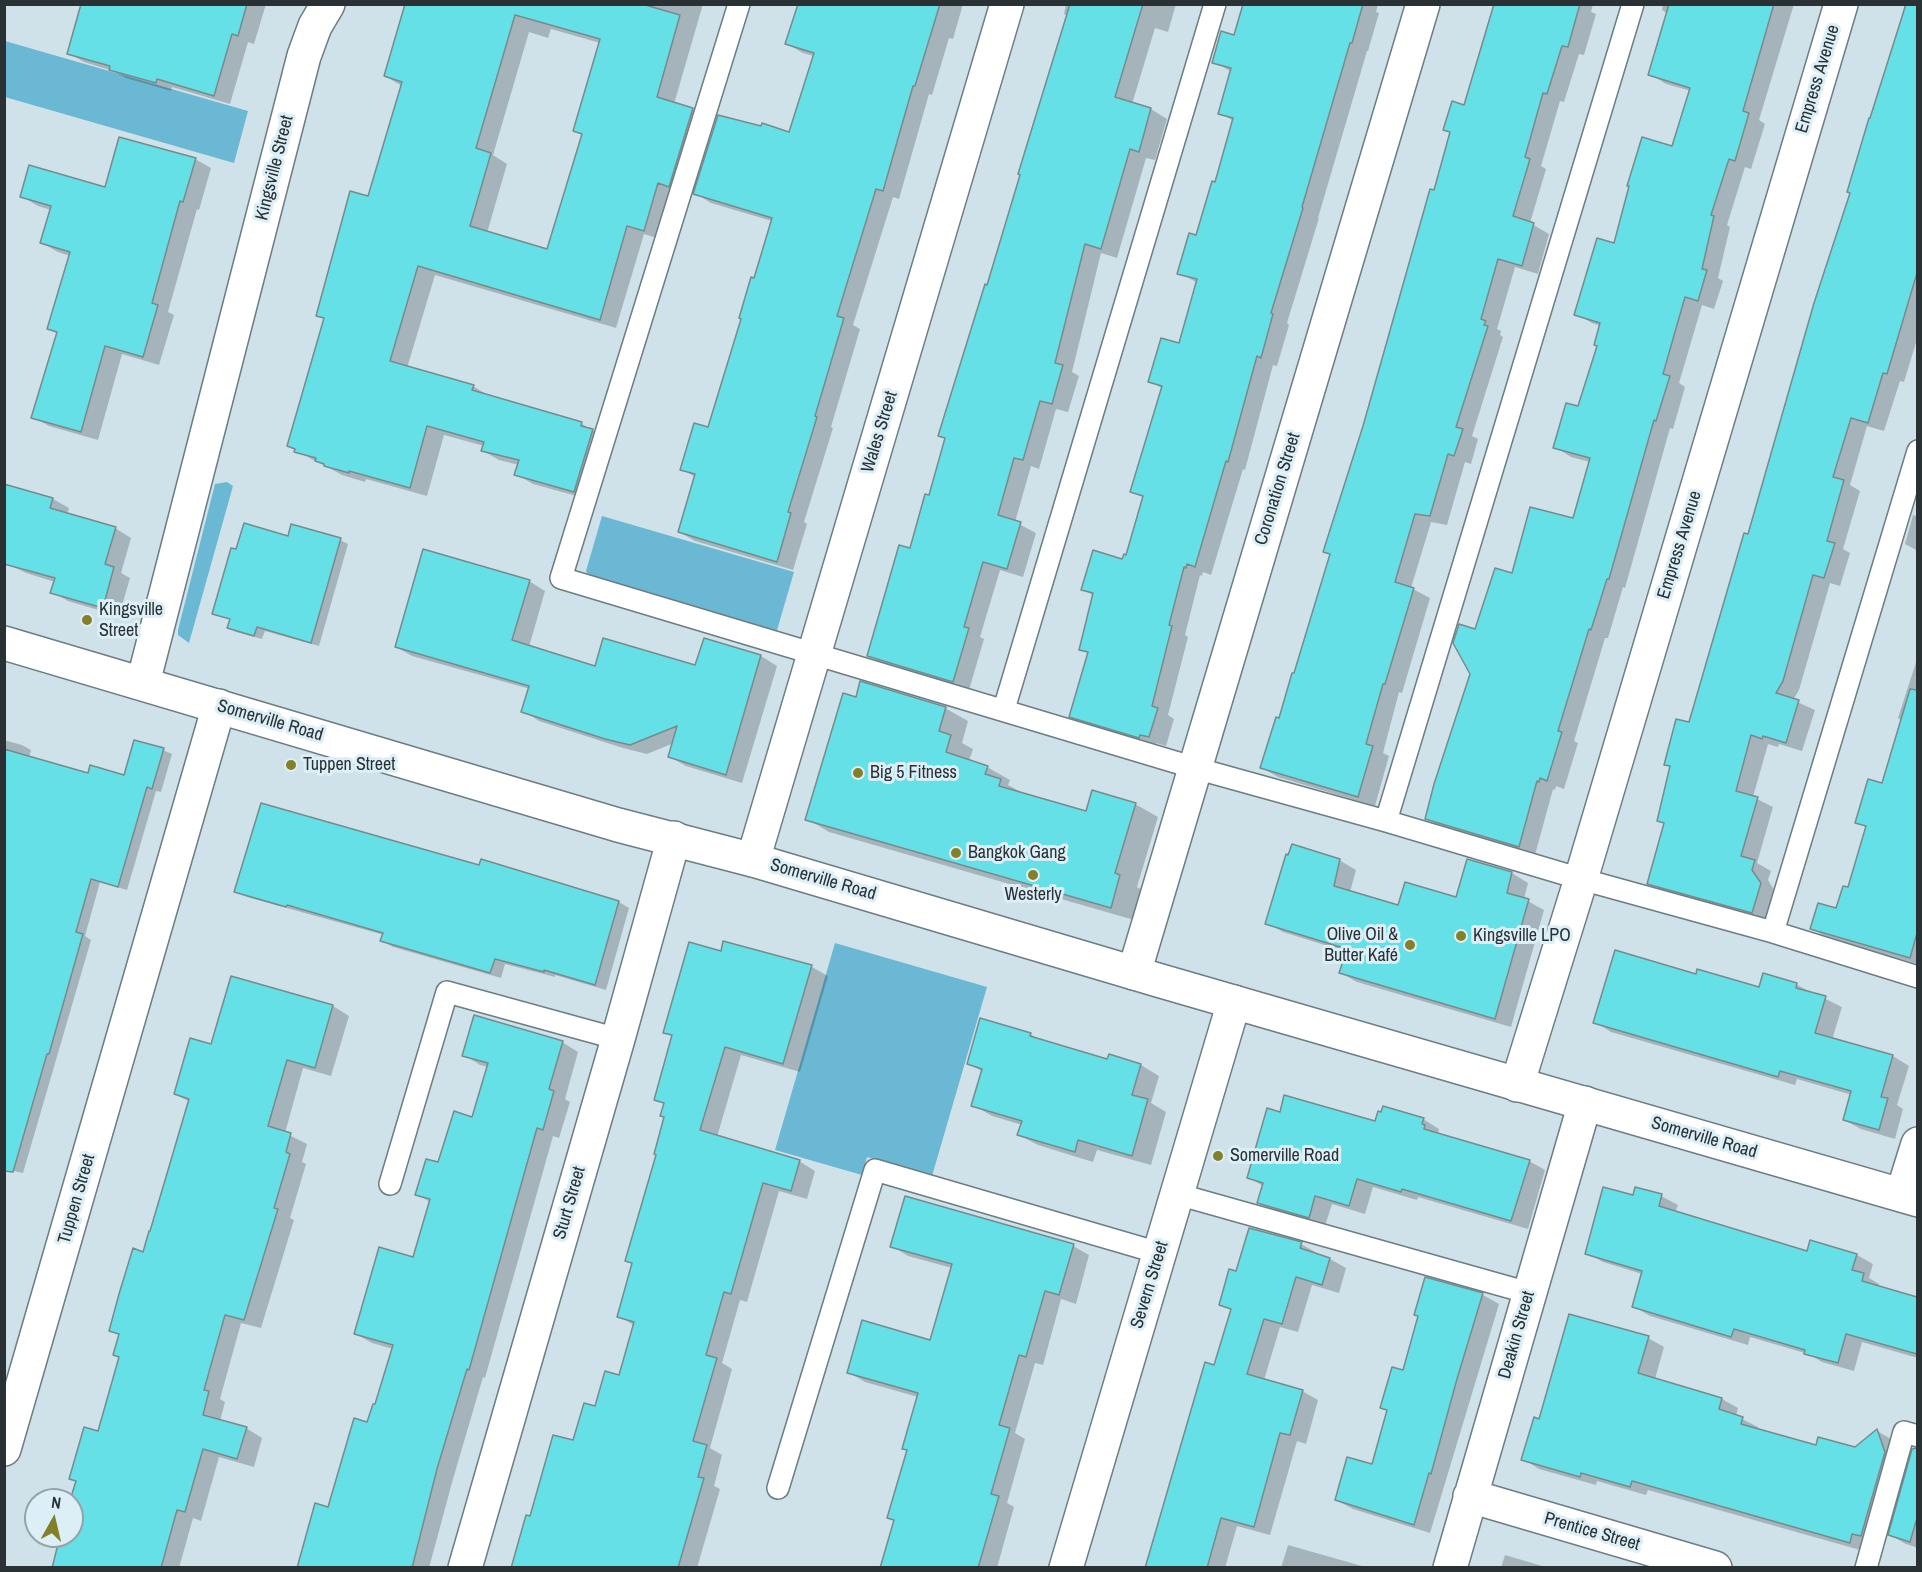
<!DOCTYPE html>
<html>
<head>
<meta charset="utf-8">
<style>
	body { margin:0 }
	#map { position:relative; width:1922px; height:1572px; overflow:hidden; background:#cfe2e9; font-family:"Archivo Narrow",sans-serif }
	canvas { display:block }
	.frame { position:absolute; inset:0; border:6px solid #2a3134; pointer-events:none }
	.north { position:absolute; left:24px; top:1488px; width:60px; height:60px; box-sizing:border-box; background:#dceff6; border:2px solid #95a3a8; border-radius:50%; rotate:8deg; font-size:16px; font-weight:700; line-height:24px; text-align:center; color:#2a3134 }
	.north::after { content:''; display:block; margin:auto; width:21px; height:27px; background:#838028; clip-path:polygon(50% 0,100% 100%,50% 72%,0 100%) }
</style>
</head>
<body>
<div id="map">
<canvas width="1922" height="1572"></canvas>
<div class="frame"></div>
<div class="north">N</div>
</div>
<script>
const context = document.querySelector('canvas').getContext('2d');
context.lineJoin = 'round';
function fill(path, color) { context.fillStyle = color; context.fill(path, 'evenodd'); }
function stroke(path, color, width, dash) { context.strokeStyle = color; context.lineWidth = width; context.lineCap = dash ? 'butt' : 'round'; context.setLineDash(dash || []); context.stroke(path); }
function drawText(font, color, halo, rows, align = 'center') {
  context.font = font + ' "Archivo Narrow",sans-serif'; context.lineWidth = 6; context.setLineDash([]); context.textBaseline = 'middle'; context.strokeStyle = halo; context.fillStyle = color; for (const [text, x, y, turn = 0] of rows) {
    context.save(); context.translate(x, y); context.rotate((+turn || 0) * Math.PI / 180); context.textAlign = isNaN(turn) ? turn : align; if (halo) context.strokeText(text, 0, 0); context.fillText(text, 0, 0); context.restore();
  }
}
fill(new Path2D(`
	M5,41l243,70 -14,52 -229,-66z
	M227,482l6,4 -44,157 -11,-8v-5l37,-146z
	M602,516l192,56 -19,65 -182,-53 -7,-13z
	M835,943l152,44 -55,189 -65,-19 -5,18 -87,-25z`), '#6ab8d3');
fill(new Path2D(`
	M80,4h186l-12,40 -6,-2 -18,62 -58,-17 -1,4 -45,-13 -13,-7 -29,-9 -16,-9 14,-48z
	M421,4h282l-29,100 19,5 16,10 -49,120 -16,-5 -28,94 -181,-53 -28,93 66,18 16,10 93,28 16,9 -7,67 -58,-16 -17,-10 3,-9 -20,-5 -16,-9 1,-5 -40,-11 -17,61 -61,-17 -1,3 -23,-7 -22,-12 -7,-3 -24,-14 37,-126 -8,-5 51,-117 33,-112 -17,-10zM551,29l49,14 -25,87 8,5 -35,116 -61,-18 20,-69 -14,-9 36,-123 19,6z
	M833,4h130l-10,35 -4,-1 -17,57 -3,-1 -30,105 -6,-2 -40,128 7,4 -29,98 2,1 -29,94 3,2 -14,46 -98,-29 -16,-9 16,-55 -13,-8 27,-41 63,-207 -61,-18 -16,-10 95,-59 24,-78 -11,-3 -16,-9z
	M1066,4h110l-8,28 -13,-4 -23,76 19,5 16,10 -12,41 -9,-2 -29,100 -16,-5 -29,119 7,4 -11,36 -12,-3 -17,60 -8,-3 -16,56 21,11 -13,44 -23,-7 -20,67 4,2 -15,51 -84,-25 -16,-9 61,-159 59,-211 79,-270 -4,-2z
	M1245,4h133l-2,8 3,1 -11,38h-1l-49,167h1l-32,105 2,2 -12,41 -4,-1 -28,105 -2,-1 -32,106 -8,-3 -1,4 -2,-1 -15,60 3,2 -20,78 6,4 -8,27 -10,-3 -1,3 -68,-20 -16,-10 18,-62 -9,-5 14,-53 -11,-7 44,-32 17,-59 -12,-7 31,-102 -13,-8 30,-36 18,-62 -19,-10 18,-36 19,-54 18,-62 -15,-8 11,-42 -16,-9 21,-25z
	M1495,4h98l-2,8 5,2 -12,41 -5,-1 -15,48 -4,-1 -19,65 5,3 -16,54 19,11 -11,40 -23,-7 -18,62 4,2 -1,4 3,2 -31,99 6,3 -7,25 -6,-2 -18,63 -16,-3 -20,66 19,10 -28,95 -3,-1 -16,61 6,3 -14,50 -97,-29 -16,-9 33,-93 36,-120 -6,-4 127,-418 -7,-4 20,-22z
	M1663,4h131l-35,116 6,4 -14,45 -6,-2 -18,58 3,2 -12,51 5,3 -9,28 -12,-4 -23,78 6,4 -12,42 -3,-1 -45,160 -2,-1 -15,51h-3l-31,103 4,2 -14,46 -8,-3 -1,4 -2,-1 -18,66 -92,-27 -17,-10 45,-144 4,-44 38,-55 61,-55 16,-58 -19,-5 -16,-10 24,-39 19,-62 3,-20 -9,-3 -16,-9 39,-69 58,-97 18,-57 -25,-7 -16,-10 18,-60 -6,-4z
	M1905,4h13v332l-14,46 -4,-1 -16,50 -17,-5 -17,59 10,6 -17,58 7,4 -10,33 -10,-3 -31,107 -6,10 22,10 -13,41 -23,-7 -1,3 -10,-3 -15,53 20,10 -16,56 14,8 -3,9 8,13 -8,28 -103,-28 -16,-10 16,-59 -6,-4 12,-53 -6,-3 25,-40 59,-188 102,-343z
	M195,159l16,9 -12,42 -2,-1 -29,103 6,3 -15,50 -37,-11 -24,86 -49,-14 -16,-9 25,-83 -9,-5 21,-73 -12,-4 -16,-9 9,-33 -13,-4 -17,-10 85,-8z
	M5,485l48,14 16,9 -2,7 48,13 16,10 -10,35 9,5 -11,38 -51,-15 -16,-9 3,-10 -29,-9 -16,-8z
	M1913,515l5,2v34l-13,-7z
	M289,538l51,2 8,4 -29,102 -54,-15 -3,8 -26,-7 -7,-5 2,-7 -17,-7z
	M529,581l16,10 -16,56 67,21 100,-2 65,-10 16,10 -35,117 -56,-17 -16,-9 4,-14 -27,11 -24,-6 -84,-27 -16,-10 7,-22 -118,-33 -16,-9z
	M1918,656v308l-90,-26 -16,-9 25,-19 12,-21 18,-61 -10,-6 26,-37 19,-64 -4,-3z
	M857,698l88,10 23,13 -6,22 11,6 -4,12 18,6 23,13 -2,5 15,8 64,20 48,-9 23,13 -21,70 5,3 -8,30 -305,-88 -22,-13z
	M4,740l18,5 9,5 -2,8 60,17 36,2 38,-27 9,4 -11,38 -5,-1 -29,99 -27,-8 -15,54 6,4 -68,233 -19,-4z
	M1339,860l17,10 -6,22 49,15 58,-8 11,-39 44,13 16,10 -4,16 20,11 -33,117 -154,-45 -16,-9 6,-21 -64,-20 -16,-9z
	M482,861l137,41 10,6 -23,82 -51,-15v2l-50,-13 -4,14 -108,-31 -11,-6 2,-6 -137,-38 -11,-6 244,-24z
	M724,943l88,24 16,9 -28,96 -59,-17 -24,82 82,24 16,10 -8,28 -28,-8 -32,111 -7,-2 -18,63 10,6 -22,79 12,7 -8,31 6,3 -23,79h-186l20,-50 43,-76 22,-35 24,-30 15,-51 -16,-10 14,-51 -7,-5 32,-106 8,-37 -1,-13 -10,-5 18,-62 -8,-5 57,-79z
	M1764,975l33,10 45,22 -10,33 61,16 16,10 -12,39 6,4 -8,30 -34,-10 -17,-9 8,-25 -55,-16 -2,6 -184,-53 -16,-10 102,-46 63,13z
	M333,1006l16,10 -18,60 -28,-8 -18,65 22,11 -5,18 4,2 -16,54 4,2 -33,108 -20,-5 -21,76 5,3 -5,19 26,7 16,10 -8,29 -35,-10 -18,64 -8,-3 -14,50h-125l8,-32h10v-35l5,-19 -7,-4 29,-45 22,-75 -1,-22 -9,-6 33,-77 46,-151 -15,-8 37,-48z
	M1030,1034l14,8 64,19 2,-5 31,9 18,11 -8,27 15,9 -15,53 -54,-15 -4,12 -55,-17 -19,-10 3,-10 -30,-9 -19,-11 10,-33 -15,-9z
	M562,1042l16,10 -13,47 5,3 -11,36 -6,-2 -68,242 -2,-1 -30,102 -24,89h-132l19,-63 13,4 47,-103 17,-57 -21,-6 -16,-9 58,-75 16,-57 -14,-8 57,-76 15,-51 -8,-2 -16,-10z
	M1281,1114l95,9 47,-4 16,10 -1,5 91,27 16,9 -17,59 -110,-32 -1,3 -44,-13 -8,27 -33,-10 -7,22 -50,-14 -17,-10 5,-16 -15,-9z
	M1661,1196l17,9 -3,8 133,40 49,2 16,9 -4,14 10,6v3l39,11v60l-56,-16 -8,29 -32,-9 -14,-8 -58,-17 -2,8 -98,-29 -17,-10 9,-32 -39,-12 -16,-9 47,-56z
	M1301,1244l16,9v2l13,4 16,9 -7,25 -27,-8 -14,47 -18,-5 -16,53 38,11 16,9 -12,44 -9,-3 -27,94 -33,-9 -12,42h-79l20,-67 -1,-1 11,-39 2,1 37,-95 17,-56 -11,-7 16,-31z
	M892,1246h181l16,9 -13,49 -15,-5 -18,66 -8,-2 -20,70 10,6 -18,64 7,4 -17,61h-115l14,-47 22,-124 -53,-15 -17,-10 83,-30 21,-74 -44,-12z
	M1426,1279l57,16 16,9 -69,229 -77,-24 -17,-9 37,-34 16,-54 -7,-4 22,-37 15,-55z
	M1648,1338l16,9 -9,32 67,20 16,9 -2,8 22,11v3l59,17 38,2 22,-18 16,9 -19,114 -226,-64 -2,5 -49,-14 -1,4 -57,-16 -16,-10 17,-39z
	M1915,1450h3v98l-12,-4 -16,-9z
	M1288,1545l81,23h-88z
	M1505,1555l44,13h-48z`), '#0003');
const building = new Path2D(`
	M81,4h166l-9,32 -6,-2 -18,62 -57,-17 -1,4 -47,-13 1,-4 -43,-12z
	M405,4h237l38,11 -23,82 36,11 -24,79 -11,-4 -14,48 -17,-5 -27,94 -182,-54 -28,95 84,24 -2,5 110,32 -1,4 12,3 -19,63 -60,-17 5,-15 -38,-9 3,-9 -57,-16 -17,62 -61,-17v2l-25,-7v-2l-9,-3 1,-3 -22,-6 1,-3 -8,-3 37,-128 -8,-2 34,-125 18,5 34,-114 -18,-6zM515,15l85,24 -27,92 9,3 -35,115 -77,-23 21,-73 -15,-5z
	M798,4h142l-25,82h-2l-30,105 -7,-2 -39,127 7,2 -29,98 2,1 -29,95 3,1 -14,49 -99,-30 17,-58 -15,-4 14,-47 14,4 33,-108 -2,-1 12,-41 3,1 18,-60 -79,-24 25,-79 43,11 1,-3 27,9 25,-79 -29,-9z
	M1070,4h73l-28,93 36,11 -12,44 -9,-3 -29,100 -16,-5 -30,119 8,2 -11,39 -12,-3 -17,59 -9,-2 -16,57 23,7 -14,47 -24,-7 -19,65 5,1 -16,54 -86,-26 32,-111 11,3 15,-54 4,1 16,-57 -7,-2 47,-152 2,1 33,-110 -2,-1z
	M1243,4h120l-11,39h-2l-48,164 1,1 -32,105 2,1 -12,44 -4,-2 -29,106 -2,-1 -31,106 -8,-3 -1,4 -2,-1 -15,58 3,1 -20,80 6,2 -9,29 -9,-2 -1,3 -70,-21 19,-65 -9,-2 14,-57 -12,-3 12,-40 29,9 2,-5 2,1 17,-59 -13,-4 32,-106 -14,-4 13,-44 18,5 18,-64 -20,-5 12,-41 7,2 16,-54 3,1 18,-64 -15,-4 13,-46 -19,-5 9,-32 13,4z
	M1494,4h86l-12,43 -6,-1 -15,48 -4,-1 -18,64 5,2 -17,57 21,7 -12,43 -24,-7 -17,60 5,2 -2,4 4,1 -32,101 7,2 -9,27 -6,-2 -18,62 -15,-2 -20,68 19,6 -29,96h-2l-17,60 7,2 -15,51 -98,-29 16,-51 3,1 13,-45h2l36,-119 -7,-2 40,-126 67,-237 4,1 16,-58 -7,-2 9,-29 12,4z
	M1669,4h105l-31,107 6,2 -14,48 -6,-2 -18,56 3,1 -12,53 5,1 -9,31 -13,-4 -22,77 7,2 -14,45 -2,-1 -45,159h-2l-16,51 -2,-1 -31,102 4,1 -15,49 -7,-3 -1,4 -2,-1 -18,66 -94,-28 9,-35 36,-110 -17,-31 6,-19 16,5 20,-61 17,5 18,-66 43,11 17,-60 -37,-10 13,-45 12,3 19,-60 -3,-1 6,-22 -26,-8 23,-77 17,5 15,-57h-2l15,-49 30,9 18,-58 -42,-13z
	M1906,4h11v269l-30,101 -4,-1 -15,50 -17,-5 -18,59 11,3 -17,61 8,2 -11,35 -11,-3 -30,106 -7,12 23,7 -13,43 -23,-7 -1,3 -11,-4 -15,56 22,6 -17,59 14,4 -3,10 9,13 -9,30 -105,-29 17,-61 -7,-2 13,-55 -6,-1 12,-46 13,3 55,-189 4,1 66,-231 36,-110 -3,-1 22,-74h1z
	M119,137l77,21 -13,44 -3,-1 -28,102 6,2 -15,52 -38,-11 -24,86 -50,-14 26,-86 -10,-3 23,-77 -30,-9 11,-37 -31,-9 9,-32 76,22z
	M4,484l49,14 -3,10 66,19 -11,37 9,3 -11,41 -53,-15 5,-15 -51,-14z
	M244,523l44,13 3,-12 50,14 -30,105 -54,-16 -3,9 -27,-8 3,-9 -18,-5 19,-66 5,1z
	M423,549l107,31 -18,60 83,26 8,-28 92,27 9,-27 57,17 -35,120 -58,-18 9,-31 -47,19 -25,-6 -84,-27 8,-26 -134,-39z
	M860,681l86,26 -7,24 12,4 -5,17 42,14 -3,8 16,5 -2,7 87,25 6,-21 44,13 -21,70 5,2 -9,33 -306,-88 38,-127 13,4z
	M1910,689l7,1v243l-7,25 -100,-29 8,-26 18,5 7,-22 5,1 18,-61 -11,-3 13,-44 14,4z
	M134,740l30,8 -12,41 -5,-2 -29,100 -27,-8 -15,53 7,2 -34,120h-2l-34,118 -9,-1v-422l84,24 2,-8 34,10z
	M261,803l218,62 2,-6 138,42 -24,84 -51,-15v2l-49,-13 -5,14 -110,-32 3,-8 -96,-28 -1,2 -52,-15z
	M1292,844l48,15 -6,27 64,19 7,-23 51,15 11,-38 45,13 -5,21 22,6 -34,120 -156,-46 8,-24 -82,-25 21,-70 2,1z
	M723,941l89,24 -29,99 -58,-17 -25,83 100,30 -9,31 -28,-8 -32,111 -7,-2 -18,63 11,3 -24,83 14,4 -9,32 6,1 -26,90h-167l15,-53 4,1 23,-81 20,5 11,-37 11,3 10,-35 14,4 15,-53 -17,-5 15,-54 -7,-2 31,-106 -2,-1 10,-37 -4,-1 4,-13 -10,-3 18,-65 -9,-2 26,-91 32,9z
	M1615,950l81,24 1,-5 62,18 4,-14 34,10 -1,5 30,8 -11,37 78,22 -12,42 7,1 -9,32 -36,-10 8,-29 -71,-20 -2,6 -185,-54z
	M231,976l102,29 -18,63 -28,-8 -19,66 23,7 -5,19 4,2 -16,54 4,1 -34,111 -19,-5 -21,75 5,1 -6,24 44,12 -10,32 -34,-10 -18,63 -8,-2 -16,58h-109l8,-32h12v-36h-2l6,-19 -7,-2 15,-52 14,4 21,-74 -6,-2 6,-21 -10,-3 10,-37 14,-46 10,4 6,-21h1l39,-132 -15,-5 16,-56 21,6z
	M474,1015l89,26 -14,48 5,2 -11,39 -6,-2 -68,242 -2,-1 -30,100 -25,99h-115l18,-65 13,4 26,-89 13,4 6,-18h2l18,-59 -39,-11 25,-87 34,10 17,-58 -15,-4 11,-36 12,3 16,-51 18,6 16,-54 -26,-7z
	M980,1018l51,15 -1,3 77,23 2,-5 32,10 -9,31 16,4 -16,57 -54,-16 -3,12 -58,-17 5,-14 -51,-15 11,-37 -15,-5z
	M1284,1095l91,26 3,-10 3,1 2,-6 41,12 -2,6 3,1 -1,4 106,31 -19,61 -109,-32 -1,3 -44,-13 -8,27 -34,-10 -6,22 -52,-15 6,-20 -16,-5 20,-70 13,4z
	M1603,1187l30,8 2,-8 27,7 -3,12 148,45 3,-11 47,14 -5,16 12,3 -2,8 55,16v57l-71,-20 -8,29 -34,-9 1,-4 -71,-21 -3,8 -99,-30 10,-36 -57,-17z
	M905,1196l169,48 -15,51 -14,-4 -19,66 -7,-2 -20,70 11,3 -19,66 8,2 -21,72h-98l14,-48 -7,-2 20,-68 -5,-1 16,-56 -71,-20 15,-53 68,20 22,-76 -62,-17z
	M1249,1228l53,14 -2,6 30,10 -8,27 -26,-8 -14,47 -18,-5 -17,55 56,16 -13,45 -10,-2 -26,94 -33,-9 -14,50h-62l60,-206 9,3 17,-56 -12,-4 10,-36 7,2z
	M1425,1277l58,16 -26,86 -26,95 -2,-1 -15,52 -79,-25 12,-43 25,7 15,-54 -7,-2 12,-41 11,3 15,-54 -4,-1z
	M1569,1314l80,22 -11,37 84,25 -3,11 24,8 -2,7 75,21 2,-8 37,10 22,-18 8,23 -24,84 -9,-2 -2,9 -218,-62 -2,6 -49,-14 -1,4 -59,-17 13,-43 5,2z
	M1917,1448v70l-7,24 -22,-7 24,-86z`);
fill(building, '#64e0e6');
stroke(building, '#778b8c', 1.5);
const lane = new Path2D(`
	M739,4l-178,574 634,190 191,53 195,58 192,53 145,45
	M1004,709l211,-705
	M1386,821l247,-817
	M1773,932l145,-481
	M390,1184l57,-192 171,47
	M1177,1194l352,99
	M778,1488l97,-318 284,83
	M1866,1568l38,-136 14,4`);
const street = new Path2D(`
	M143,683l161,-627 11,-30 13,-22
	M753,860l254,-856
	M1134,973l289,-969
	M1517,1085l64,-206 260,-875
	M1902,1195l16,-51
	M4,1449l215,-743
	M1470,1496l245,72
	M465,1568l153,-529 56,-201
	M1066,1568l168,-566
	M1450,1568l135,-465`);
const secondary = new Path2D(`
	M4,643l614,182 135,35 408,121 757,219`);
stroke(lane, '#6c7d84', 24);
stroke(street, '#6c7d84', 36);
stroke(secondary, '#6c7d84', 36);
stroke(lane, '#fff', 21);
stroke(street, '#fff', 33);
stroke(secondary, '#fff', 33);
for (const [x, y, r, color] of [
	[87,620,6,"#838028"],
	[291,765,6,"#838028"],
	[858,773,6,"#838028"],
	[956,853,6,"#838028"],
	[1033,875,6,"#838028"],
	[1461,936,6,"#838028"],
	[1410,945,6,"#838028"],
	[1218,1156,6,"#838028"]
]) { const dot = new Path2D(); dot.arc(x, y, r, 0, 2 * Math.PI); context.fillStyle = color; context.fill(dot); stroke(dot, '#dceff6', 2); }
drawText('18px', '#2a3134', '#dceff6', [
	["Empress Avenue",1818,79,-73],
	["Kingsville Street",275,168,-76],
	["Wales Street",880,432,-73],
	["Coronation Street",1278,489,-73],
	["Empress Avenue",1680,545,-73],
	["Somerville Road",270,721,16],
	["Somerville Road",823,880,16],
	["Somerville Road",1704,1138,16],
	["Tuppen Street",77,1199,-74],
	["Sturt Street",570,1203,-74],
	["Severn Street",1150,1285,-73],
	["Deakin Street",1517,1335,-74],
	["Prentice Street",1592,1532,16]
]);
drawText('18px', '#2a3134', '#dceff6', [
	["Kingsville",99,610],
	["Street",99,631],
	["Tuppen Street",303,765],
	["Big 5 Fitness",870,773],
	["Bangkok Gang",968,853],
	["Westerly",1033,895,"center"],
	["Olive Oil &",1398,935,"right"],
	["Butter Kafé",1398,956,"right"],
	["Kingsville LPO",1473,936],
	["Somerville Road",1230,1156]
], 'left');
</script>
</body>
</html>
